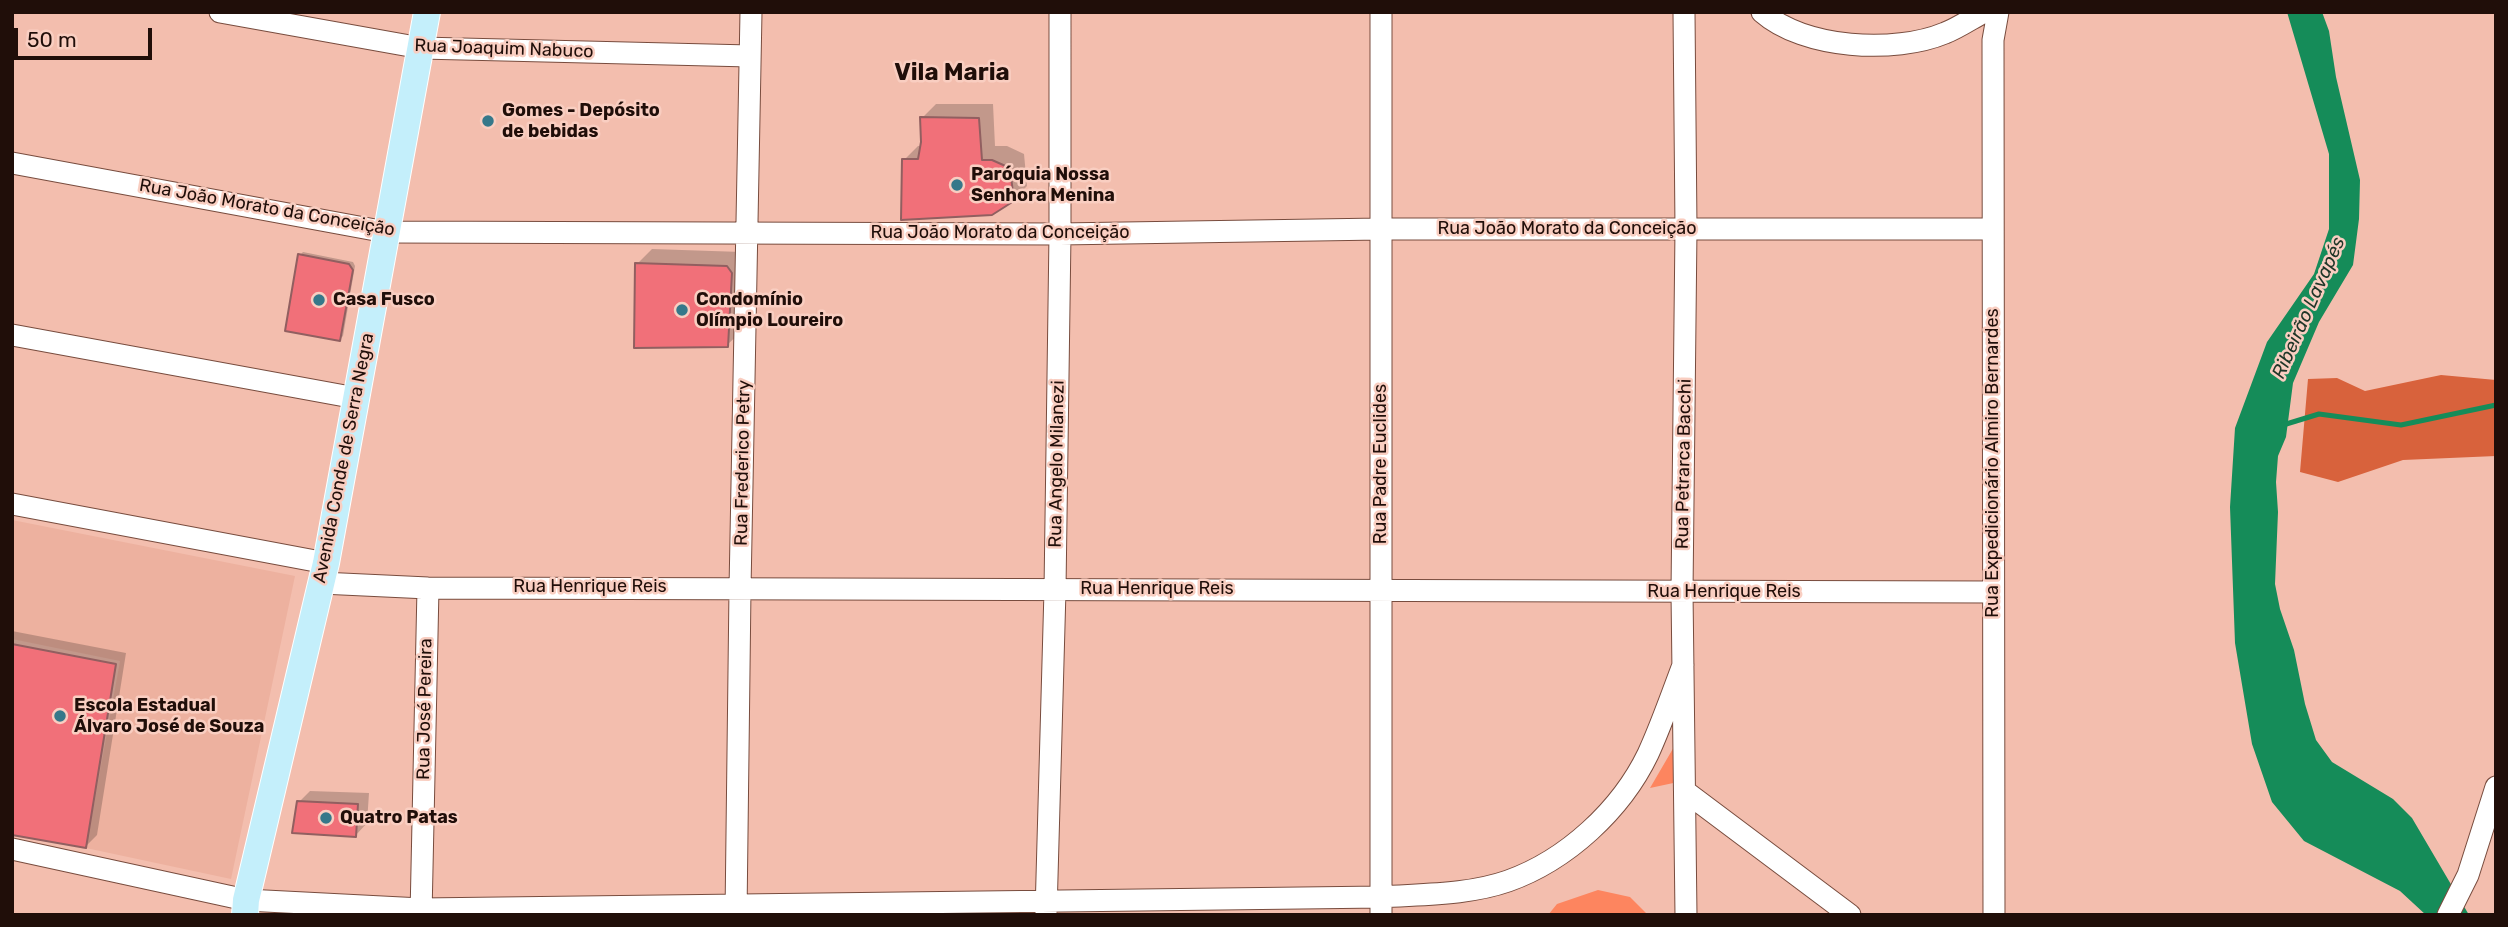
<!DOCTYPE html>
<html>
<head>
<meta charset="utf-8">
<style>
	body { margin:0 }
	#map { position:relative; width:2508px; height:927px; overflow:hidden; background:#f3beae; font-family:Rubik,sans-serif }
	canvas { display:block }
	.frame { position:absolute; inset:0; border:14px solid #200e09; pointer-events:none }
	.scale { position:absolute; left:14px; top:28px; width:138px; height:32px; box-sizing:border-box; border:4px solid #200e09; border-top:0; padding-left:9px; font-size:21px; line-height:24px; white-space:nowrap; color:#200e09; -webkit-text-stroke:5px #f9cec1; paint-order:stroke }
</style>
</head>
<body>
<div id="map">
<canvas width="2508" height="927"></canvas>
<div class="frame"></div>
<div class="scale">50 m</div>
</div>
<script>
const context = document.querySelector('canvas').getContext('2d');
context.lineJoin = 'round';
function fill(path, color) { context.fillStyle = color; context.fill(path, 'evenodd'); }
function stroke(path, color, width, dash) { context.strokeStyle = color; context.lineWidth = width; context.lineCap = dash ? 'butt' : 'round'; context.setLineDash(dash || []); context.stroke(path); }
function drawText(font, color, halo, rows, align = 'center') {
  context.font = font + ' Rubik,sans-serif'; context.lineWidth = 5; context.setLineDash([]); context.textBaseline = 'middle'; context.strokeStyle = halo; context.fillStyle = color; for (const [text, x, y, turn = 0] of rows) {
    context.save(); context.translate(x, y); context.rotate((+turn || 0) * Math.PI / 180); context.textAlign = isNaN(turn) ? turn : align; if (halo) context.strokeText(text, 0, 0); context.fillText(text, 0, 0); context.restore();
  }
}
fill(new Path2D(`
	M12,520l283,56 -64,303 -145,-31 34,-187 -108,-22z`), '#edb19f');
fill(new Path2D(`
	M1678,740v42l-28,6z
	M1598,890l32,7 18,18h-100l9,-11z`), '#fd855f');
fill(new Path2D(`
	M2441,375l55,5v76l-93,4 -65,22 -38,-10 8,-93 29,-1 28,13z`), '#d8623c');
fill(new Path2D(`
	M2287,12h35l7,19 7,46 24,103 -1,39 -6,46 -34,57 -26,61 -7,54 -8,19 -2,26 2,30 -3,72 5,25 14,41 11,54 11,36 16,22 61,37 19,19 57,97h-43l-26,-24 -96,-50 -32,-39 -20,-58 -17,-101 -5,-136 5,-79 32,-86 47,-68 15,-45v-75z`), '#158c59');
fill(new Path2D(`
	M936,104h57l2,42h12l17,8 3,32 -14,14 -109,-40 14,-14h4v-28z
	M652,249l90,3 1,78 -16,15 -90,-81z
	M303,252l50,10 2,4 -12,70 -3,3 -40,-84z
	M12,631l114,22 -29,182 -11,11 -74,-13z
	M310,791l59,2 -2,30 -11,12 -57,-33z`), '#0003');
stroke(new Path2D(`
	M2283,425l36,-11 82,11 95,-20`), '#158c59', 5);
const building = new Path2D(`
	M920,117l59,1 3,42h10l18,8 4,33 -22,14 -91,5 1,-61h16l3,-17z
	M298,254l51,10 4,6 -13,71 -55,-10z
	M635,263l92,3 5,7 -4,74 -94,1z
	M12,644l104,20 -30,184 -74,-13z
	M297,801l61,3 -2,33 -64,-4z`);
fill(building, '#f17079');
stroke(building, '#915f60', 2);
const minor = new Path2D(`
	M220,12l201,36 329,8
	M1381,12v903
	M1684,12l2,217 -4,363 4,323
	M1762,12c42,37 133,42 183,21 13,-5 26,-14 39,-21
	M12,163l374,69 674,2 320,-5h613
	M12,335l344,63
	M12,504l314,59
	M321,583l107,5 1565,4
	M1686,792l164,123
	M12,849l234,51 175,9 960,-12c42,-3 87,-2 127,-16 59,-21 113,-71 140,-127 13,-28 24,-60 35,-89
	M1046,913l9,-323 5,-356v-222
	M421,915l7,-327
	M736,915l4,-326 11,-577
	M1994,915l-1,-875 5,-28
	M2448,915l20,-40 28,-88`);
const major = new Path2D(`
	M245,915l1,-15 80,-337 101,-551`);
stroke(minor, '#784c3e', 23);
stroke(major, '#fff', 28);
stroke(minor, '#fff', 21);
stroke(major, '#c4effb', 26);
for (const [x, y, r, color] of [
	[488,121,7,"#36788a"],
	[957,185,7,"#36788a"],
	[319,300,7,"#36788a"],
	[682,310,7,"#36788a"],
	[60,716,7,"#36788a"],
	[326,818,7,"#36788a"]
]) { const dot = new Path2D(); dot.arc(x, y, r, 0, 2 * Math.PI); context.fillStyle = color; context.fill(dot); stroke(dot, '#f9cec1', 2.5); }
drawText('18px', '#200e09', '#f9cec1', [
	["Rua Joaquim Nabuco",504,49,2],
	["Rua João Morato da Conceição",267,208,10],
	["Rua João Morato da Conceição",1567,229],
	["Rua João Morato da Conceição",1000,233],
	["Avenida Conde de Serra Negra",344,458,-79],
	["Rua Frederico Petry",743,463,-89],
	["Rua Expedicionário Almiro Bernardes",1993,463,-90],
	["Rua Angelo Milanezi",1057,464,-89],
	["Rua Padre Euclides",1381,464,-90],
	["Rua Petrarca Bacchi",1684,464,-89],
	["Rua Henrique Reis",590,587],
	["Rua Henrique Reis",1157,589],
	["Rua Henrique Reis",1724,592],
	["Rua José Pereira",425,709,-89]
]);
drawText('bold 18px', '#200e09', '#f9cec1', [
	["Gomes - Depósito",502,111],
	["de bebidas",502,132],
	["Paróquia Nossa",971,175],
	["Senhora Menina",971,196],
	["Casa Fusco",333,300],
	["Condomínio",696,300],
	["Olímpio Loureiro",696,321],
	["Escola Estadual",74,706],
	["Álvaro José de Souza",74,727],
	["Quatro Patas",340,818]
], 'left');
drawText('italic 19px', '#1f3628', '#f9cec1', [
	["Ribeirão Lavapés",2309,308,-66]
]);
drawText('bold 24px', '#200e09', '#f9cec1', [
	["Vila Maria",952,73]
]);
</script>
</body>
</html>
